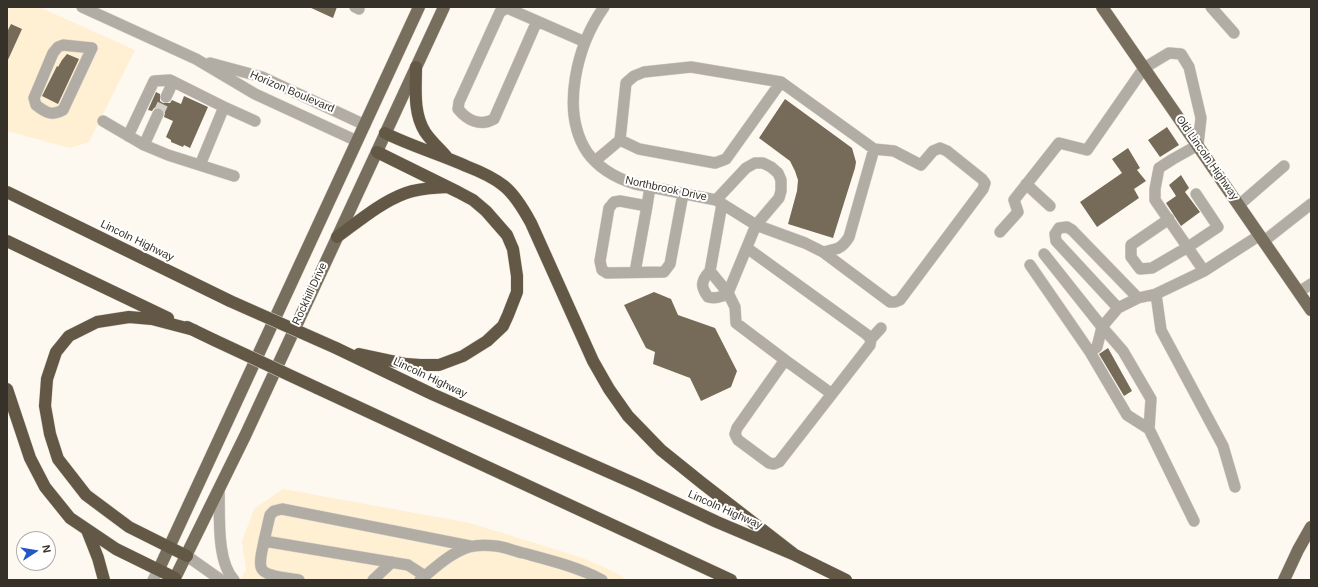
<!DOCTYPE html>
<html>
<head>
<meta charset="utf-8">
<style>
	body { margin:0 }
	#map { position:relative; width:1318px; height:587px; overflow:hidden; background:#fef9f0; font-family:Helvetica,sans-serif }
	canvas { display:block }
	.frame { position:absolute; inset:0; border:8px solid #363229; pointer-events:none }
	.north { position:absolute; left:16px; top:531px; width:40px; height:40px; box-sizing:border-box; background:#fff; border:1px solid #afada9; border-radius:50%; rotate:78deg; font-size:11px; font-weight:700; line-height:16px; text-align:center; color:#363229 }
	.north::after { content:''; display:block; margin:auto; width:14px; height:18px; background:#2457c5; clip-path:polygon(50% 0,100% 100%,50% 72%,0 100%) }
</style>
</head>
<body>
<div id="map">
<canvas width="1318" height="587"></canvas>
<div class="frame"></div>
<div class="north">N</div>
</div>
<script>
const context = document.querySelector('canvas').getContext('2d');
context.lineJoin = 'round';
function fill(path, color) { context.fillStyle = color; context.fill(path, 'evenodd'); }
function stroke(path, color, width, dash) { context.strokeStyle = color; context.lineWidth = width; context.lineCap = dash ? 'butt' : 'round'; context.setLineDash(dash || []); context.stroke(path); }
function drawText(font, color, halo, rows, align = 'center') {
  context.font = font + ' Helvetica,sans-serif'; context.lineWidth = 4; context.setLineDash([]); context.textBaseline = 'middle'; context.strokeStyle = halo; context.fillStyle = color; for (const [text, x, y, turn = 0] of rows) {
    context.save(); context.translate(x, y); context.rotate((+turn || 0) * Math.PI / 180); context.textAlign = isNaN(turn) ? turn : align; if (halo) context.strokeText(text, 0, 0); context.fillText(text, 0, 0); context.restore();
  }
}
fill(new Path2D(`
	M7,7h32l96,43 -46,92 -19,6 -63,-17z
	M283,489l187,34 113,35 25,11 20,11h-388l6,-10 -4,-29 12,-32z`), '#ffefd3');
fill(new Path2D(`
	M309,7h28l-4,11z
	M11,24l11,5 -15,33v-30z
	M67,54l12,5 -21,45 -16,-8 15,-30 1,1 4,-7z
	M156,92l4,2v7l3,2h7l2,-3 9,4 3,-8 24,11 -18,41 -6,-3 -1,2 -12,-5v-2l-5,-3 7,-16 -9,-4 1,-4 -2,-3 -5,-3 -4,1 -2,3 -4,-1z
	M785,99l67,49 4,14 -1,6 -22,70 -45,-14 9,-33 1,-11 -3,-9 -5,-10 -31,-23z
	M1167,127l12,18 -19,12 -12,-17z
	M1128,148l12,20 -3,2 9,11 -12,8 5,9 -42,29 -17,-25 42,-29 -10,-14z
	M1181,175l8,13 -4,4 15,20 -19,14 -15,-23 10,-7 -7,-11z
	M654,292l17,7 7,16 37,13 22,43 -6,16 -30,14 -11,-23 -37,-14 2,-12 -9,-4 -22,-43z
	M1108,348l24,43 -8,5 -25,-42z`), '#756b58');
stroke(new Path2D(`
	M158,114l8,-17`), '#d6d1c8', 11, [11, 5.5]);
const minor = new Path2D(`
	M82,7l114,52 59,35 102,47
	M355,7l4,2
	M1211,7l23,26
	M537,21l-43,98c-14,8 -27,1 -36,-10l1,-7 41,-90 7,-4 78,34
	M63,45l29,3 -29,62c-11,6 -17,3 -27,-5l-2,-7 19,-45 5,-6z
	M210,63l52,14 103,48
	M166,97l7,-15
	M103,121l41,24 24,10 66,21
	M128,136l26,-55 16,-1 54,27 31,14
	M620,140l6,-57 8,-7 10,-4 47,-5 90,15
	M144,145l14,-31
	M595,161l25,-21 19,9 76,14 11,-4 55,-77 93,67 20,2 27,14 12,-14 7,-3 7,3 35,28 3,4 -2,6 -83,111 -5,2h-5l-67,-50 -18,-9 -49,-18 -40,-25 -81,-16c-19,-6 -36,-15 -48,-32 -27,-41 -10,-107 17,-145
	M200,165l24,-58
	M1026,184l24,22
	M650,187l-3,19 -27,-5 -6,1 -5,6 -9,53 2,9 5,3 57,-1 6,-8 13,-70
	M716,200l30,-32 9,-5h8l8,4 7,6 3,7v11l-2,7 -23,27 -28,68 7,14 1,16 49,37 -48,68 -2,6 3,6 31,23 5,1 5,-2 91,-117 1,-6 -5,-5 -119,-86
	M1239,205l45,-39
	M1169,219l-38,26v12l9,12 12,-1 36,-21 30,-20 -22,-33
	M1000,232l18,-20 -4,-12 45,-57 28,7 57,-82 25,-15 12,1 8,13 12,51 -3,27 -25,14 -14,9 -4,21v11l49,71 56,-36
	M1264,241l47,-37
	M823,252c13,-3 18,-2 26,-15l25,-88
	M1044,254l58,73 21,24 28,48 -2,30
	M1030,265l60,87
	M710,271l18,22c-7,4 -12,6 -20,4 -8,-11 -7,-16 2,-26l12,-67
	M635,272l12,-66
	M1299,292l12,-8
	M1156,294l5,36 62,116 12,41
	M1118,308l-62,-67 -1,-7 4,-6 8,-1 5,3 66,68
	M871,339l10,-11
	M785,360l47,34
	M219,489c1,25 -3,72 15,91
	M1194,521l-45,-92 -22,-14 -37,-63 7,-5 5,-20 16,-19 20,-10 18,-4 48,-23
	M264,541c-1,7 -5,18 -3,26 2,10 29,11 38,13
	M187,556l34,24
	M425,576l-17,-11 -144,-24 6,-26 4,-4 8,-2 188,37
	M153,580l6,-11
	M373,580l19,-18
	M420,580c15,-12 30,-27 49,-33 7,-2 19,-2 27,-1 9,1 18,5 27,7 26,7 55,14 79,27`);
const major = new Path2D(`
	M1102,7l209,303
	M159,569l260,-562
	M175,578l70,-142 199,-429
	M1284,580l14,-30 13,-23`);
const highway = new Path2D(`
	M416,67c0,22 -3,46 9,65 6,9 14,16 21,24
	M385,133c26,13 54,21 81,33 13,5 27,11 38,20 10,8 21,26 27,37l62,138 16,28 19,27 33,34 41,33 93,72
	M7,192l223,109
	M337,237c22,-16 44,-35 69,-44 13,-5 27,-5 40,-6
	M7,241l161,77
	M187,327l27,13
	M336,348l96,46 206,91 79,37 78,33 51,25
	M359,354l47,10 14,1h19l24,-9 24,-15 16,-15 5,-11 9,-23v-16l-4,-27 -6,-14 -21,-24 -13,-11 -15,-8 -81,-40
	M317,388l414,192
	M7,389l23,69 15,29 25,31 46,31 59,29
	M87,530l11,28 6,22
	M187,556l-58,-29 -43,-32 -28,-36 -8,-25 -5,-28 2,-27 9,-27 13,-16 28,-14 32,-5 23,2 42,11`);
stroke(minor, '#dad5cc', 12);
stroke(major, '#dad5cc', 13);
stroke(highway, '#dad5cc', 13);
stroke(minor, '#b2ada4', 11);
stroke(major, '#776e5e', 12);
stroke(highway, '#625845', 12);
const highwayBridge = new Path2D(`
	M230,301l106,47
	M214,340l103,48`);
stroke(highwayBridge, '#dad5cc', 13, []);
stroke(highwayBridge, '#625845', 12);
drawText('11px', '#363229', '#fff', [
	["Horizon Boulevard",292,92,23],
	["Old Lincoln Highway",1207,158,55],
	["Northbrook Drive",666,189,12],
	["Lincoln Highway",137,241,26],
	["Rockhill Drive",310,294,-65],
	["Lincoln Highway",430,378,25],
	["Lincoln Highway",725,510,24]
]);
</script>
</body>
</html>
